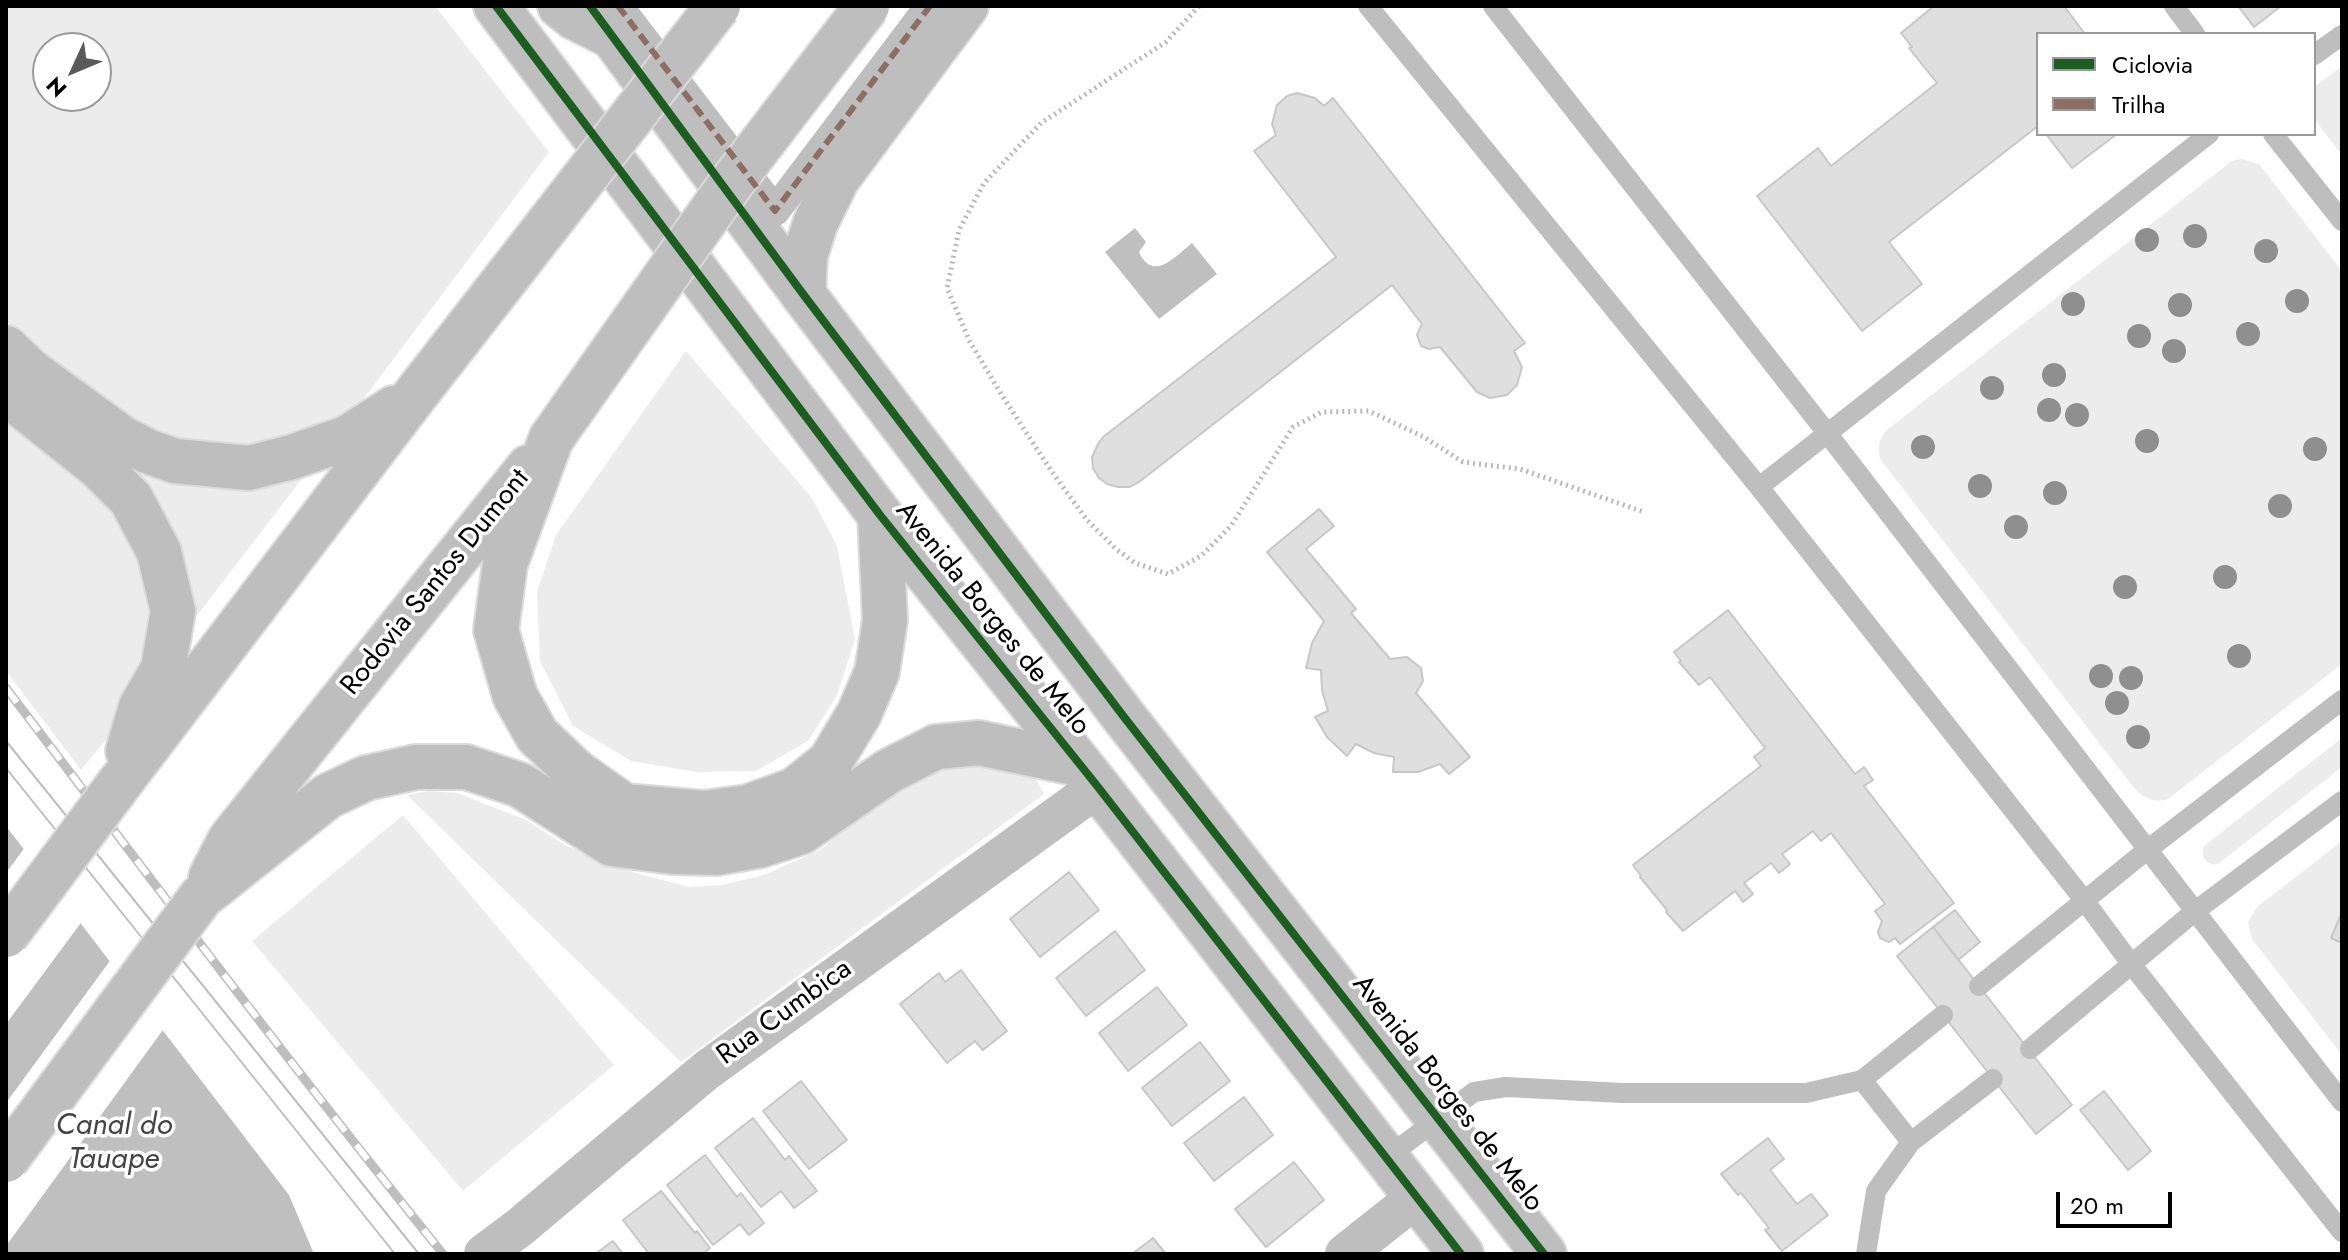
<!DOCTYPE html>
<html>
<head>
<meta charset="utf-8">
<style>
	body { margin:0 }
	#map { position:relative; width:2348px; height:1260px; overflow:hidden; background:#fff; font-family:Jost,sans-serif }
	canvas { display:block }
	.frame { position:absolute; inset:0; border:8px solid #000; pointer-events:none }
	.legend { position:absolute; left:2036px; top:32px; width:280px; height:104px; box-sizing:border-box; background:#fff; border:2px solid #999; margin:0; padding:10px 14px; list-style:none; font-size:24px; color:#000 }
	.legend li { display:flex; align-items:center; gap:16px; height:40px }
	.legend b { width:40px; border:2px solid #999 }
	.north { position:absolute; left:32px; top:32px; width:80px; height:80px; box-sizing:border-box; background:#fff; border:2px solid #999; border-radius:50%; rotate:226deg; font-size:22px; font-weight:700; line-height:32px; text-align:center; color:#000 }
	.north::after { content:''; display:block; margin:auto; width:28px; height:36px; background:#595959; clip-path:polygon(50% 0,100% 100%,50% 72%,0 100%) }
	.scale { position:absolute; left:2056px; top:1192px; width:116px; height:36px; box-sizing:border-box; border:4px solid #000; border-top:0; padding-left:10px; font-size:24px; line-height:28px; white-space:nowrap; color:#000; -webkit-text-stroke:6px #fff; paint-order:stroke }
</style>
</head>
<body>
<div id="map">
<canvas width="2348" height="1260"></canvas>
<div class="frame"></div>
<ul class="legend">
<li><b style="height:10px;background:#1b5e20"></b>Ciclovia</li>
<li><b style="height:10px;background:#8d6e63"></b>Trilha</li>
</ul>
<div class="north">N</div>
<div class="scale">20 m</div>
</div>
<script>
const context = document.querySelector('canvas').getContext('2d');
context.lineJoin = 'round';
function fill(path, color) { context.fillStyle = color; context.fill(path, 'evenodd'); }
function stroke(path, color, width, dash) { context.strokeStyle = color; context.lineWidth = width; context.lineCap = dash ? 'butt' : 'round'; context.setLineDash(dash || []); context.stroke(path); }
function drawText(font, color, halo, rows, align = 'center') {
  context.font = font + ' Jost,sans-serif'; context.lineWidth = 7; context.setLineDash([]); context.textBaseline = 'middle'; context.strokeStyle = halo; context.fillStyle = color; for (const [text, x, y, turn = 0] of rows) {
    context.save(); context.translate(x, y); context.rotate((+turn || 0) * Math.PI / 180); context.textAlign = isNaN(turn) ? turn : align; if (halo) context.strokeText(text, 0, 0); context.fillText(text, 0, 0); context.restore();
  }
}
fill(new Path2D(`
	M6,6h429l114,146 -172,229 -185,241 -71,100 -40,48 -75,-99v-251l81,-33 -66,-51 -15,-16zM48,48h48v48h-48z
	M2342,66v89l-28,-36v-32z
	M2241,159l18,5 83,107v393l-174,135c-14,5 -24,-1 -34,-11l-254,-329c-2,-14 -2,-19 8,-30l344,-268z
	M686,351l126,147 25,48 18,93 -18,56 -29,46 -52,30 -59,1 -66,-11 -58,-35 -33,-65 -3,-69 19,-57z
	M2342,738v29l-124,97c-11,2 -18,-7 -14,-18z
	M959,762c24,6 48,5 73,9l12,23 -363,268 -274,-267 22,-4 28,2 69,27 37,24 31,14 42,15 53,14 32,-2 43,-10 56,-25 37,-31 40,-30z
	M403,815l211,250 -151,126 -211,-250z
	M2342,841v214l-90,-116 -4,-17 9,-15z`), '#ececec');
fill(new Path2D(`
	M1135,228l11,14 -7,10c14,31 37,4 53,-9l25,31 -58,45 -54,-67z
	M6,826l283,369 25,59h-308z`), '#bfbfbf');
fill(new Path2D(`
	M26,846l57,74 -77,104v-151z
	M112,958l53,69 -159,219v-143z`), '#fff');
const building = new Path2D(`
	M1934,6h130l21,28h-47v92l-149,116 33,42 -60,47 -105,-135 61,-48 13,18 106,-83 -28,-35 3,-1 -11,-14z
	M2238,6h43l-27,21z
	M1297,93l18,5 9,8 9,-8 192,245 -11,8 8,16 -5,18 -10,10 -17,3 -13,-6 -37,-45 -11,2 -8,-3 -4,-11 5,-11 -30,-39 -253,197 -9,5h-12l-11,-3 -8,-6 -6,-10 -1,-11 6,-13 5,-7 233,-180 -82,-106 22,-16 -4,-11 5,-19 10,-9z
	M2046,134h71l-45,34z
	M1319,509l15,17 -28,23 50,60 -5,4 39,46 17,-2 14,11 2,13 -7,12 54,64 -21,17 -9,-10 -22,8h-25l1,-15 -20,-4 -18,-9 -9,12 -20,-19 -12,-20 13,-6 -6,-21 -1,-20 -15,-2 6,-25 12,-22 -57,-69z
	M1728,610l127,164 9,-7 9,13 -9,6 90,117 -54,41 -5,-6 -6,4 -9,-4 -2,-6 4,-11 -7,-10 10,-7 -54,-71 -10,8 -8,-10 -31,23 8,10 -11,9 -8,-10 -27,20 9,11 -10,8 -8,-11 -52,40 -17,-19 1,-2 -27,-33 1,-1 -8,-11 128,-99 -7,-9 11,-9 -55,-71 -11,8 -20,-23 2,-1 -7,-9z
	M1069,872l30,38 -59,47 -30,-38z
	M1955,910l25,32 -22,18 -25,-33z
	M2342,912v31l-11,-5z
	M1933,927l139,178 -36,29 -139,-178z
	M1115,931l30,39 -59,46 -30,-38z
	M961,970l46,61 -24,19 -8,-9 -28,22 -47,-59 39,-31 6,9z
	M1157,987l30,38 -59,46 -29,-38z
	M1200,1042l30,39 -58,45 -30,-38z
	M801,1081l46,59 -38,29 -46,-58z
	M2104,1091l47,60 -23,19 -48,-60z
	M1244,1097l29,38 -59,46 -30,-38z
	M753,1118l32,42 4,-4 28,35 -23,17 -13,-17 -20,16 -46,-59z
	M1768,1138l16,21 -14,11 27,34 14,-10 17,21 -46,36 -17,-21 4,-2 -28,-35 -3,2 -17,-21z
	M705,1155l32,42 4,-4 23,30 -15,12 -9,-11 -27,21 -46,-60z
	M1294,1162l30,38 -58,47 -31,-38z
	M661,1191l34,42 2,-2 13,17 -7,6h-54l-26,-34z
	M1153,1238l13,16h-34z
	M613,1241l10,13h-28z`);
fill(building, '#dfdfdf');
stroke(building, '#c7c7c7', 2);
const primary = new Path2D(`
	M496,6l384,509 218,272 363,467
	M590,6l213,288 321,423 420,537`);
const trunk = new Path2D(`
	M560,6l14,11 38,19
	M803,294l2,-38 10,-32 22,-45 129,-173
	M6,348l24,23 92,67 25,13 28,10 74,7 43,-11 55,-19 47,-30
	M6,393l93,74 32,32 28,53 14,59 -10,58 -22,38 -13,44
	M551,439l-46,125 -9,66 19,66 22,39 39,37 48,34 80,7 44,-6 47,-17 35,-28 29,-48 18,-42 8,-52 -5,-105
	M119,784l297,-390
	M211,877l19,-37 299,-373
	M201,897l127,-101 38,-18 50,-11h50l54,18 92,59 61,8 43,1 45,-8 40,-13 88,-61 47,-24 43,-4 100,21`);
stroke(primary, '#dbdbdb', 48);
stroke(trunk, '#dbdbdb', 48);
stroke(new Path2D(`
	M1199,6l-33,36 -125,81 -57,60 -25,47 -12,58 23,54 33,55 49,75 35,48 29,29 19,14 33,11 33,-18 30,-30 62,-99 29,-15 47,-1 55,26 39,25 57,7 124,43`), '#b9b9b9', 5, [2, 4]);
stroke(new Path2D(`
	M1368,6l391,481 325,413 48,65 210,267
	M1493,6l334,427 515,669
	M2174,6l21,28
	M2314,55l28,-20
	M2273,134l69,87
	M1759,487l450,-353
	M1979,986l168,-136 195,-150
	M2030,1049l164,-137 148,-111
	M1862,1080l49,62
	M1386,1158l88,-66 32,-5 116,6h184l56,-13 81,-65
	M1866,1254l10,-63 35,-49 82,-63`), '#bebebe', 20);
stroke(new Path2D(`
	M618,6l157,205 155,-205`), '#bebebe', 30);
stroke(new Path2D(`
	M484,1254l36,-27 187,-157 391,-283
	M1345,1254l72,-57`), '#bebebe', 40);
stroke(primary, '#bebebe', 44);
stroke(trunk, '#bebebe', 44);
stroke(new Path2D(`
	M6,741l413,513
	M6,768l389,486`), '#bebebe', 2);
const rail = new Path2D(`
	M6,688c144,190 287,380 437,566`);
stroke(rail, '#bebebe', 9);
stroke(rail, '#fff', 6, [18]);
const trunkBridge = new Path2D(`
	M416,394l302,-388
	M551,439l181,-257 135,-176
	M6,935l113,-151
	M6,1160l195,-263`);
stroke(trunkBridge, '#dbdbdb', 48, []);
stroke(trunkBridge, '#bebebe', 44);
stroke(new Path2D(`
	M618,6l157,205 155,-205`), '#8d6e63', 6, [12, 6]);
stroke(new Path2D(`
	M496,6l384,509 218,272 363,467
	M590,6l213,288 321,423 420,537`), '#1b5e20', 8);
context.fillStyle = '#8f8f8f';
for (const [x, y] of [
	[2195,236],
	[2147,240],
	[2266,251],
	[2297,301],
	[2073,304],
	[2180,305],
	[2248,334],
	[2139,336],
	[2174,351],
	[2054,375],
	[1992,388],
	[2049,410],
	[2077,415],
	[2147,441],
	[1923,447],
	[2315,449],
	[1980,486],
	[2055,493],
	[2280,506],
	[2016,527],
	[2225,577],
	[2125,587],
	[2239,656],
	[2101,676],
	[2131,678],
	[2117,703],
	[2138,737]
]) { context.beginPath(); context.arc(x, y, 12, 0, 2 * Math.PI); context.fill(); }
drawText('28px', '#000', '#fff', [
	["Rodovia Santos Dumont",436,583,-51],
	["Avenida Borges de Melo",992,619,51],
	["Rua Cumbica",785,1013,-36],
	["Avenida Borges de Melo",1447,1094,52]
]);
drawText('italic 30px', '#444', '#fff', [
	["Canal do",114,1127],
	["Tauape",114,1161]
]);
</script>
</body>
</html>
